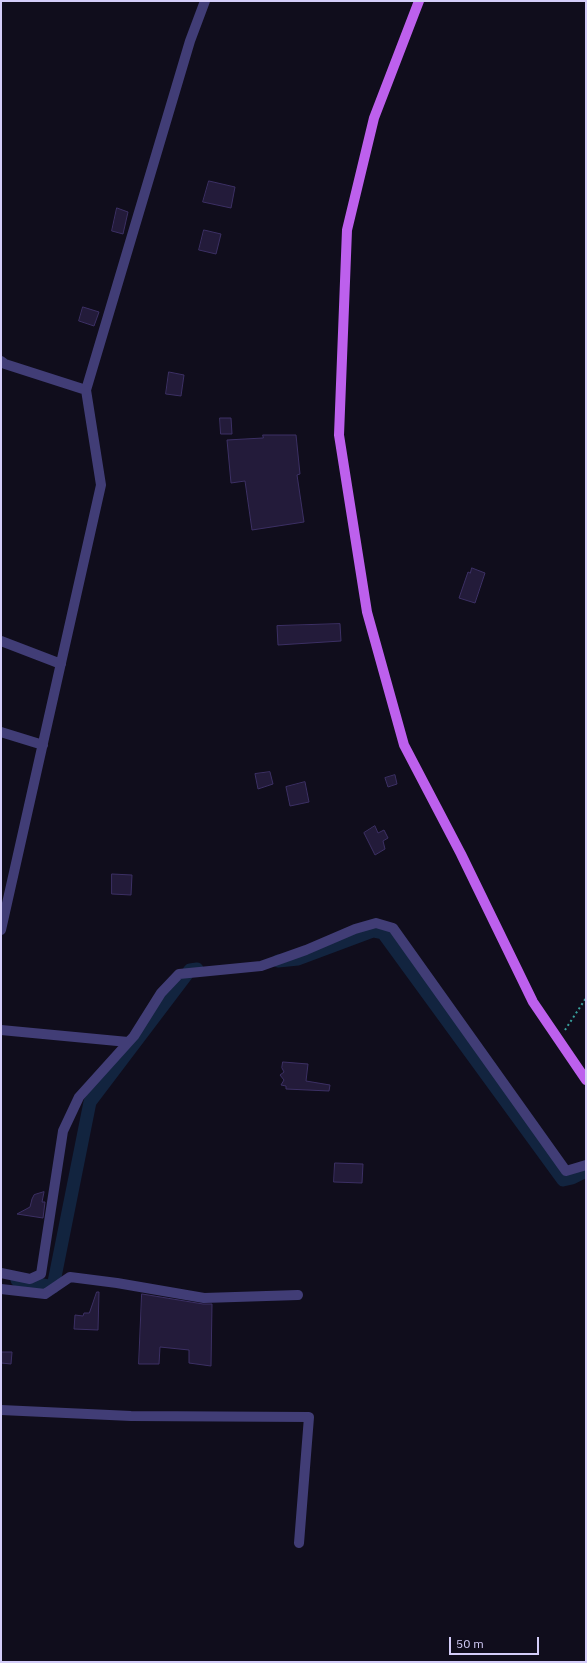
<!DOCTYPE html>
<html>
<head>
<meta charset="utf-8">
<style>
	body { margin:0 }
	#map { position:relative; width:587px; height:1663px; overflow:hidden; background:#100d1c; font-family:"IBM Plex Sans",sans-serif }
	canvas { display:block }
	.frame { position:absolute; inset:0; border:2px solid #d4cdf9; pointer-events:none }
	.scale { position:absolute; left:449px; top:1637px; width:90px; height:18px; box-sizing:border-box; border:2px solid #d4cdf9; border-top:0; padding-left:5px; font-size:12px; line-height:14px; white-space:nowrap; color:#d4cdf9; -webkit-text-stroke:3px #100d1c; paint-order:stroke }
</style>
</head>
<body>
<div id="map">
<canvas width="587" height="1663"></canvas>
<div class="frame"></div>
<div class="scale">50 m</div>
</div>
<script>
const context = document.querySelector('canvas').getContext('2d');
context.lineJoin = 'round';
function stroke(path, color, width, dash) { context.strokeStyle = color; context.lineWidth = width; context.lineCap = dash ? 'butt' : 'round'; context.setLineDash(dash || []); context.stroke(path); }
function fill(path, color) { context.fillStyle = color; context.fill(path, 'evenodd'); }
stroke(new Path2D(`
	M278,961l20,-2 75,-28 10,2 180,247 9,-2 14,-7
	M17,1280l36,7 37,-185 100,-132 7,-1`), '#12243f', 13);
const building = new Path2D(`
	M209,181l26,6 -4,21 -28,-6z
	M117,208l11,4 -5,22 -11,-3z
	M204,230l17,4 -5,20 -17,-4z
	M83,307l16,5 -5,14 -15,-5z
	M169,372l15,3 -3,21 -15,-2z
	M220,418h11l1,16h-11z
	M263,435h33l4,39 -3,1 7,47 -52,8 -7,-49 -14,2 -4,-43 36,-2z
	M472,568l13,5 -10,30 -16,-5 9,-26 2,1z
	M340,624l1,17 -63,4 -1,-19z
	M270,772l3,12 -15,5 -3,-15z
	M395,775l2,9 -9,3 -3,-9z
	M305,782l4,20 -19,4 -4,-19z
	M375,826l3,7 6,-3 4,8 -5,3 2,8 -10,6 -11,-22z
	M112,874l20,1 -1,20 -19,-1z
	M283,1062l25,2 -2,17 24,4 -1,6 -43,-2v-3l-5,-1 3,-5 -4,-5 4,-3 -2,-4z
	M335,1163l28,1 -1,19 -28,-1z
	M44,1192l-2,10h3l-2,16 -26,-4 13,-7 2,-8 2,-4z
	M97,1292h2l-1,38 -24,-1 1,-14 8,1 1,-3h5z
	M142,1294l61,10h9l-1,62 -22,-3v-13l-29,-3 -1,17h-20z
	M1,1352h11l-1,12 -10,-1z`);
fill(building, '#231b3a');
stroke(building, '#3c3064', 1);
stroke(new Path2D(`
	M565,1030l21,-32`), '#39a19e', 2, [2, 3]);
stroke(new Path2D(`
	M1,361l4,3 81,26
	M1,641l60,23
	M1,732l42,13
	M1,930l100,-445 -15,-95 104,-349 15,-40
	M1,1030l127,12
	M1,1273l29,6 11,-5 22,-143 16,-34 55,-61 27,-43 18,-19 82,-8 45,-16 49,-21 21,-6 17,5 173,243 20,-6
	M1,1289l44,5 25,-17 47,6 87,15 94,-3
	M1,1410l130,6 178,1 -10,126`), '#413d76', 10);
stroke(new Path2D(`
	M419,1l-45,117 -27,112 -8,205 28,177 37,133 57,109 72,148 53,78`), '#bd60ed', 10);
</script>
</body>
</html>
